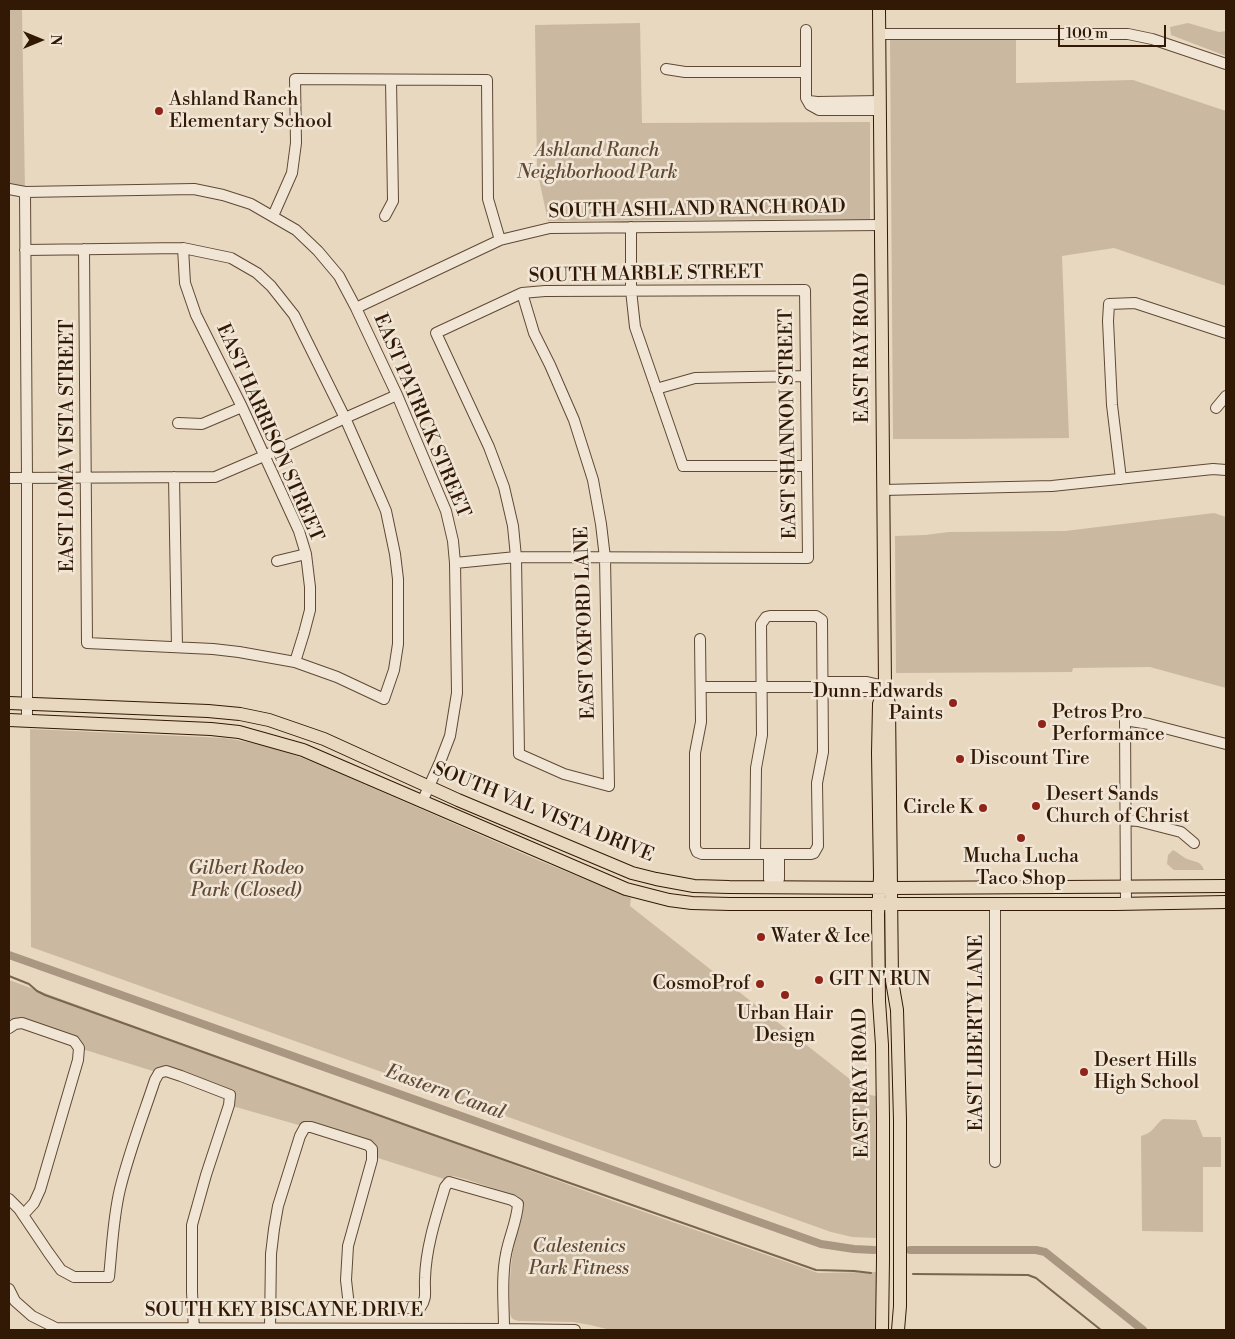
<!DOCTYPE html>
<html>
<head>
<meta charset="utf-8">
<style>
	body { margin:0 }
	#map { position:relative; width:1235px; height:1339px; overflow:hidden; background:#e9d8c0; font-family:"Libre Bodoni",serif }
	canvas { display:block }
	.frame { position:absolute; inset:0; border:10px solid #311906; pointer-events:none }
	.north { position:absolute; left:15px; top:15px; width:50px; height:50px; -webkit-text-stroke:4px #f1e6d6; paint-order:stroke; rotate:90deg; font-size:14px; font-weight:700; line-height:20px; text-align:center; color:#311906 }
	.north::after { content:''; display:block; margin:auto; width:18px; height:22px; background:#311906; clip-path:polygon(50% 0,100% 100%,50% 72%,0 100%) }
	.scale { position:absolute; left:1058px; top:25px; width:108px; height:22px; box-sizing:border-box; border:2px solid #311906; border-top:0; padding-left:6px; font-size:15px; line-height:18px; white-space:nowrap; color:#311906; -webkit-text-stroke:4px #f1e6d6; paint-order:stroke }
</style>
</head>
<body>
<div id="map">
<canvas width="1235" height="1339"></canvas>
<div class="frame"></div>
<div class="north">N</div>
<div class="scale">100 m</div>
</div>
<script>
const context = document.querySelector('canvas').getContext('2d');
context.lineJoin = 'round';
function fill(path, color) { context.fillStyle = color; context.fill(path, 'evenodd'); }
function stroke(path, color, width, dash) { context.strokeStyle = color; context.lineWidth = width; context.lineCap = dash ? 'butt' : 'round'; context.setLineDash(dash || []); context.stroke(path); }
function drawText(font, color, halo, rows, align = 'center') {
  context.font = font + ' "Libre Bodoni",serif'; context.lineWidth = 5; context.setLineDash([]); context.textBaseline = 'middle'; context.strokeStyle = halo; context.fillStyle = color; for (const [text, x, y, turn = 0] of rows) {
    context.save(); context.translate(x, y); context.rotate((+turn || 0) * Math.PI / 180); context.textAlign = isNaN(turn) ? turn : align; if (halo) context.strokeText(text, 0, 0); context.fillText(text, 0, 0); context.restore();
  }
}
fill(new Path2D(`
	M9,9h13l3,183 -16,-5z
	M640,23l2,100 228,-1v97l-322,2 -11,-51 -2,-145z
	M1188,23l31,9 7,-1v25l-55,-21 -1,-8z
	M1016,39v44l117,-3 93,31v175l-112,-38 -52,8 7,182 -111,1h-65l-3,-399z
	M1214,513l12,4v171l-76,-21 -77,1 -1,4 -176,1 -1,-137 30,-1 24,-3 116,-1z
	M30,729l194,9c34,5 65,14 96,27l213,93 98,40 -1,8 240,189 6,1v142l-24,-1 -21,-5 -800,-285z
	M1173,850c5,2 9,7 14,9 8,3 14,2 17,11h-30l-7,-6 1,-9z
	M9,980l604,221 205,72 58,-1 -1,58h-264l-21,-5 -17,-3 -54,-1c-5,-1 -8,-2 -9,-8 -1,-23 0,-46 4,-69 2,-11 8,-22 9,-34 0,-5 -3,-9 -6,-14l-52,-17 -12,-3 -9,3 -66,-21 -10,-13 -139,-40 1,-10 -151,-47 -57,-25 -13,-4z
	M1163,1119l33,1 7,17h18v30h-18v65l-61,-1 -1,-95c14,-4 13,-11 22,-17z`), '#cab8a0');
stroke(new Path2D(`
	M9,976l20,8 8,7 8,4 386,139 385,136 38,1 17,2
	M913,1274l115,1 8,3 65,52`), '#7a6550', 2);
stroke(new Path2D(`
	M9,955l812,289 33,5 20,1
	M910,1250h126l9,2 98,78`), '#aa9781', 8);
const minor = new Path2D(`
	M806,30v68l4,7 9,5h61
	M879,34h249l24,5 74,25
	M666,69l19,3h121
	M809,101l8,1 63,-1
	M9,189l16,3 169,-3 29,6 28,9 45,26 22,21 21,25 17,32 41,87 49,116 7,30 2,22 2,130 -7,43 -10,26 -18,40
	M25,192l2,285v243
	M273,216l19,-43 4,-30 -1,-64 192,1 1,119 12,41
	M385,216l8,-15 -2,-121
	M631,227v63l4,37 48,139h124
	M183,248l2,35 11,32 46,92 57,124 7,23 4,33v23l-6,23 -9,29
	M25,250l158,-2 48,10 26,15 14,13 23,29 51,103 35,79 6,14 9,43 3,25v65l-4,26 -10,29 -47,-22 -42,-15 -56,-10 -26,-3 -126,-6 -3,-394
	M356,308l144,-68 50,-12 331,-3
	M656,389l39,-11 111,-2
	M1216,408l10,-12
	M178,423l24,1 40,-17
	M174,477l3,170
	M9,478l206,-1 49,-21 81,-38 52,-23
	M1121,479l-9,-74 -4,-84 1,-17 26,-1 91,30
	M883,490l169,-4 161,-17 13,1
	M277,561l29,-7
	M455,563l61,-6 292,1 -3,-268 -260,1 -23,2 -86,40 53,114 15,40 9,39 3,31 3,197 45,20 45,12 -4,-228 -4,-34 -8,-44 -19,-60 -24,-55 -16,-32 -12,-40
	M700,639l1,83 -6,31v94l2,5 5,2h109l3,-1 4,-7 -1,-63 6,-31 -1,-132 -6,-4h-46l-4,1 -5,7 1,111 -6,33 -1,86
	M823,682h44l17,4
	M701,687h122
	M823,692l43,-1 19,-5
	M1126,820l12,1 43,11 13,11
	M769,854v25l4,8 6,-8v-25
	M995,904v258
	M1126,904l-1,-184 24,4 77,20
	M9,1028l6,-4 7,-1 52,18 5,7 -1,12 -38,130 -6,13 -11,12
	M9,1199l10,10 29,43 13,18 13,7h35c3,-29 4,-59 11,-88 9,-37 23,-73 35,-109l4,-7 7,-2 15,5 49,19 -1,10 -23,70 -14,50v67l2,38
	M9,1289l6,12 17,15 24,12 448,1 71,1
	M270,1328l1,-74 3,-25 4,-23 22,-70 5,-9h6l57,18 4,4v11l-24,86 -2,34 3,26 9,2h62c8,-11 4,-17 5,-30 1,-31 11,-61 20,-91l4,-5 63,18 6,4c-1,17 -9,33 -12,50 -5,24 -2,50 -2,75`);
const major = new Path2D(`
	M879,9l6,677 4,18 3,277 5,29 3,110v186l-2,24
	M9,703l199,8 32,3 29,6 55,19 134,61 174,73 24,6 38,7 35,1 162,1 335,-2
	M9,720l202,9 28,3 64,18 323,139 43,11 23,3 38,1h386l110,-2
	M882,1330l1,-71v-141l-1,-73 -3,-44 -1,-87 2,-37 -2,-124 1,-49 6,-17`);
stroke(minor, '#5f4934', 12);
stroke(major, '#311906', 14);
stroke(minor, '#f1e6d6', 10);
stroke(major, '#e9d8c0', 12);
for (const [x, y, r, color] of [
	[159,111,5,"#8f2418"],
	[953,703,5,"#8f2418"],
	[1042,724,5,"#8f2418"],
	[960,759,5,"#8f2418"],
	[1036,806,5,"#8f2418"],
	[983,808,5,"#8f2418"],
	[1021,838,5,"#8f2418"],
	[761,937,5,"#8f2418"],
	[819,980,5,"#8f2418"],
	[760,984,5,"#8f2418"],
	[785,995,5,"#8f2418"],
	[1084,1072,5,"#8f2418"]
]) { const dot = new Path2D(); dot.arc(x, y, r, 0, 2 * Math.PI); context.fillStyle = color; context.fill(dot); stroke(dot, '#f1e6d6', 2); }
drawText('19px', '#311906', '#f1e6d6', [
	["Ashland Ranch",169,100],
	["Elementary School",169,122],
	["Dunn-Edwards",943,692,"right"],
	["Paints",943,714,"right"],
	["Petros Pro",1052,713],
	["Performance",1052,735],
	["Discount Tire",970,759],
	["Desert Sands",1046,795],
	["Church of Christ",1046,817],
	["Circle K",973,808,"right"],
	["Mucha Lucha",1021,857,"center"],
	["Taco Shop",1021,879,"center"],
	["Water & Ice",771,937],
	["GIT N' RUN",829,980],
	["CosmoProf",750,984,"right"],
	["Urban Hair",785,1014,"center"],
	["Design",785,1036,"center"],
	["Desert Hills",1094,1061],
	["High School",1094,1083]
], 'left');
drawText('italic 19px', '#5f4934', '#f1e6d6', [
	["Ashland Ranch",597,151],
	["Neighborhood Park",597,173],
	["Gilbert Rodeo",246,869],
	["Park (Closed)",246,891],
	["Calestenics",579,1247],
	["Park Fitness",579,1269]
]);
drawText('19px', '#311906', '#f1e6d6', [
	["SOUTH ASHLAND RANCH ROAD",697,210,-1],
	["SOUTH MARBLE STREET",646,275,-1],
	["EAST RAY ROAD",863,348,-90],
	["EAST PATRICK STREET",421,416,67],
	["EAST SHANNON STREET",789,424,-91],
	["EAST HARRISON STREET",269,433,66],
	["EAST LOMA VISTA STREET",68,446,-90],
	["EAST OXFORD LANE",586,623,-92],
	["SOUTH VAL VISTA DRIVE",543,813,22],
	["EAST LIBERTY LANE",977,1033,-90],
	["EAST RAY ROAD",862,1083,-91],
	["SOUTH KEY BISCAYNE DRIVE",284,1311]
]);
drawText('italic 20px', '#614b37', '#f1e6d6', [
	["Eastern Canal",445,1093,20]
]);
</script>
</body>
</html>
